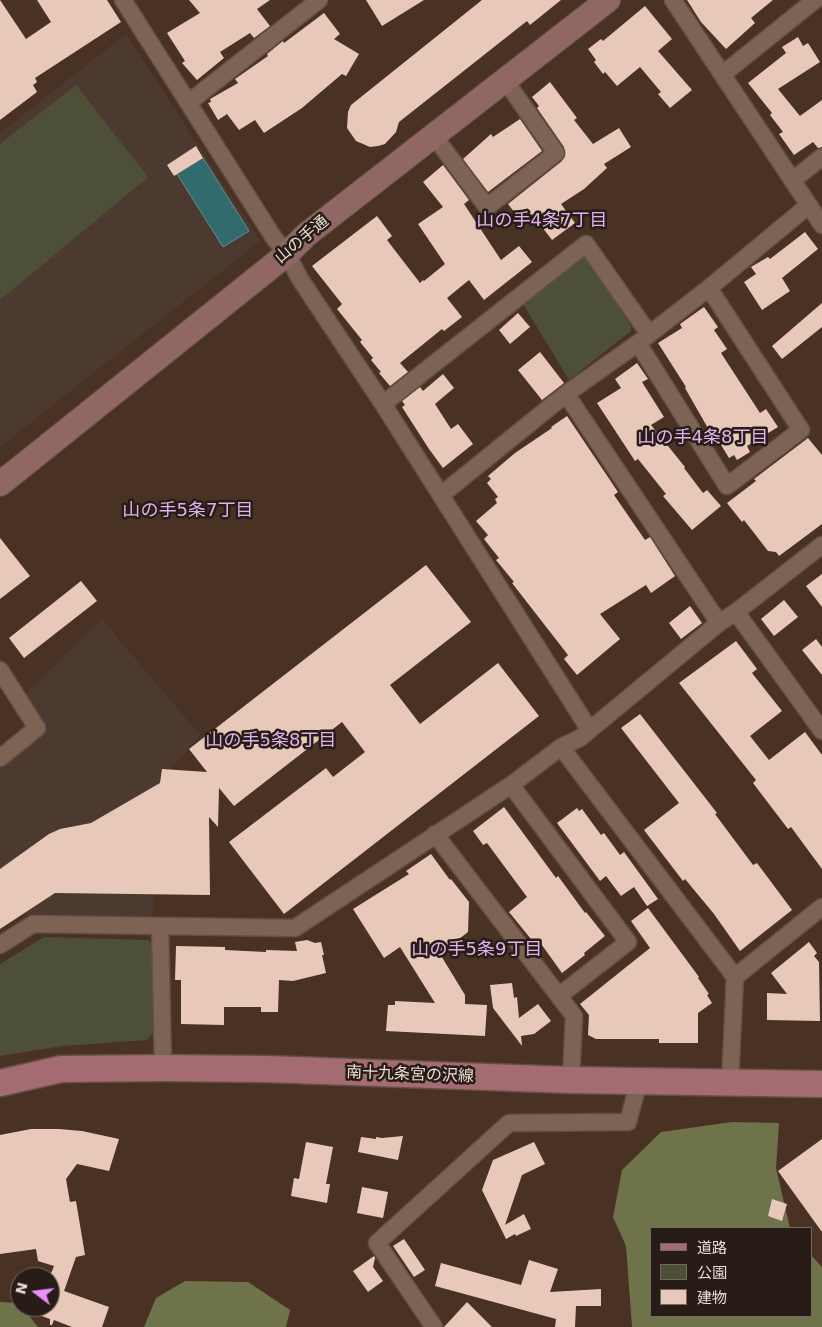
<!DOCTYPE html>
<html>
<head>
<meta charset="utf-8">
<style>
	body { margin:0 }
	#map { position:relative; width:822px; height:1327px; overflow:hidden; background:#493124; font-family:"DejaVu Sans","Noto Sans JP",sans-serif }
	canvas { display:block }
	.legend { position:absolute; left:650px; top:1227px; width:162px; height:90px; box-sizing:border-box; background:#271c16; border:1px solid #756862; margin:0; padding:6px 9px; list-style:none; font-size:15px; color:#eadbd3 }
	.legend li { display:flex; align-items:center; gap:10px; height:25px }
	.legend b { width:25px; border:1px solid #756862 }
	.north { position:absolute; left:10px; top:1267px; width:50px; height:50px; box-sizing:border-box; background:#271c16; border:1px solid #756862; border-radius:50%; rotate:285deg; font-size:14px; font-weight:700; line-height:20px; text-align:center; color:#eadbd3 }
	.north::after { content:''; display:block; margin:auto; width:18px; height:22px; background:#ea8dfd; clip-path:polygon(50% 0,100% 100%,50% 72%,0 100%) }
</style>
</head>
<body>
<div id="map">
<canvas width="822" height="1327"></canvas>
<ul class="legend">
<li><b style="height:6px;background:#a46b73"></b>道路</li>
<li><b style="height:14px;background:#4d5036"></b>公園</li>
<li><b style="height:14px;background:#e8c9b9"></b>建物</li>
</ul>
<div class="north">N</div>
</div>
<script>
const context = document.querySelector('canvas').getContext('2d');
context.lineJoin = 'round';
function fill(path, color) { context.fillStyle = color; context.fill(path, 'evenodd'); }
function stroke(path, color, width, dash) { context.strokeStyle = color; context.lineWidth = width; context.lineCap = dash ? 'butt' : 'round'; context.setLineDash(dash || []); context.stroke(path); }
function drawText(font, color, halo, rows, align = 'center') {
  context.font = font + ' "DejaVu Sans","Noto Sans JP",sans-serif'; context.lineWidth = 5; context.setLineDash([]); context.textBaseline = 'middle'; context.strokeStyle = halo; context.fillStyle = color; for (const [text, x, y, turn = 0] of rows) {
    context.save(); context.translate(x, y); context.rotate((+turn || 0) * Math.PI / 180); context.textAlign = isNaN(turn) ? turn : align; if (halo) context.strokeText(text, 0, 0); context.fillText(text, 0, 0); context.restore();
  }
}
fill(new Path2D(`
	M126,34l134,207 -260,206v-314z
	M102,619l98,116 -36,42 -12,140 -128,-2 -24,-32v-113l47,-42 -22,-33z`), '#4c3a31');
fill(new Path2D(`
	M76,85l72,92 -148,123v-156z
	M581,257l6,1 44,68v5l-62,49 -46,-76z
	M44,937l104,3 4,4 1,89 -6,7 -84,6 -63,10v-92z`), '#4d5036');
fill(new Path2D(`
	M732,1122l47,1 -3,45 14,60h-139v88h160v-61l11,12v60h-190l-6,-81 -13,-29 9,-47 39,-38z
	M185,1281l63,1 42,28 -4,17h-142l12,-29z
	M0,1302l19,1 1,4h2l16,20h-38z`), '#6f7349');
const water = new Path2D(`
	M203,158l46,73 -26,16 -46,-73z`);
fill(water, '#316b6e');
stroke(water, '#688d8c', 1);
fill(new Path2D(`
	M0,0l26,39 25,-17 -14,-22h70l14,22 -86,56 2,4 -4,3 4,7 -37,28z
	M189,0h81l-13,9 13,17 -16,12 -4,-5 -30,19 4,6 -27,22 -15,-17 3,-2 -18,-28 33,-20z
	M366,0h58l-42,26z
	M482,0h79l-31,25 -3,-4 -128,101 -3,10 -11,12 -7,2 -8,1 -14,-6 -9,-13 1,-16 3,-7z
	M687,0h86l-22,18 4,5 -29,26 -25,-27z
	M645,6l27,33 -14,12 34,39 -22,18 -12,-14 3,-2 -21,-25 -23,19 -12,-14 -2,2 -9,-12 2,-2 -8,-11 13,-10 2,2z
	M324,13l16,21 -6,5 25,15 -13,22 -4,-2 -40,34 -38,25 -9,-13 -16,10 -12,-16 -9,6 -10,-17 3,-1 -1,-3 28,-16 -3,-4 33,-23 -1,-2 16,-13 1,2z
	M798,37l5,9 5,-3 12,19 -42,27 22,27 22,-16v47l-4,1 -5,-6 -19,13 -15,-21 4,-2 -13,-17 2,-2 -24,-30 38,-30 -4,-6z
	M550,82l27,36 -3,2 19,24 26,-16 12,19 -27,17 3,4 -23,21 -23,15 14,19 -23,17 -20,-26 -10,8 -14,-18 54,-43 3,-5 -1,-9 -27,-39 2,-2 -7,-9z
	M520,119l22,32 -54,41 -25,-33 28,-25 2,3z
	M196,146l7,12 -29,18 -7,-11z
	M443,165l26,35 -5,4 37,56 18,-14 13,16 -48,38 -15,-20 -22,18 15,19 -18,14 -2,-2 -42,34 8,9 -18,14 -11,-13 2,-1 -10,-12 2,-2 -13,-16 2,-2 -25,-31 5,-5 -30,-38 65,-50 15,20 -5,4 33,43 3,-3 1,1 21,-17 -27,-40 25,-17 -20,-25z
	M805,232l13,17 -36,29 8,13 -28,19 -18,-28 12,-8 -5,-7 17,-10 2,2z
	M822,303v24l-40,32 -10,-13z
	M704,307l14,20 -4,3 13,19 -6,4 39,60 6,-4 12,18 -31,19 3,6 -13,8 -3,-5 -5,3 -14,-23 -1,1 -5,-6 -24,-42 1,-1 -28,-44 24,-15 -2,-4z
	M518,313l12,14 -20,17 -11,-14z
	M540,352l24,31 -22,17 -24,-30z
	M637,363l11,16 -6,3 22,35 -13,8 34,42 -1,1 19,25 4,-3 14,16 -29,24 -29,-34 3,-2 -28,-35 -3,2 -38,-58 24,-15 -6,-9z
	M443,374l11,14 -19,16 16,25 7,-5 15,20 -30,24 -14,-19 -27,-42 3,-2 -3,-4 18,-14 3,4z
	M567,416l51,76 -4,3 31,45 5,-3 25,39 -24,17 -5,-8 -46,29 20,25 -43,36 -13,-16 4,-4 -56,-72 2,-1 -18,-22 3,-2 -15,-19 4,-4 -12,-14 21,-18 -2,-4 3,-2 -11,-14 4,-4 -3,-3 27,-23 37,-25 -1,-1z
	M808,438l14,17v69l-43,32 -3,-4 -8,-1 -24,-31 -2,2 -15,-19 29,-22 -2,-2z
	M0,538l30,38 -30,23z
	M426,565l45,57 -81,63 30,39 78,-61 41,53 -255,198 -55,-72 97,-74 7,9 32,-25 -23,-30 -108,84 -15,-18 -1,39 -9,-10 1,78 -155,-2 -55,36v-60l49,-35 11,-5 31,-6 69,-40 2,-14 45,3 -18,-23z
	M822,574v33l-16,-21z
	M81,581l16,20 -73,57 -15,-20z
	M784,600l14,17 -24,19 -13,-17z
	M690,606l12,17 -21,16 -12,-16z
	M816,639l6,8v28l-20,-25z
	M736,641l21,28 -5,4 30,38 -32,25 19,24 36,-28 17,23v114l-31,-42 -3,2 -35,-46 3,-3 -77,-97z
	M640,714l77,99 -2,1 38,51 4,-2 35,47 -52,41 -26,-37 -29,-35 -2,2 -39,-51 35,-27 -58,-75z
	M504,807l52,71 2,-2 27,37 1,-1 19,24 -21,17 1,2 -23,18 -23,-32 -4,3 -26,-32 18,-15 -40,-54 -4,2 -10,-14z
	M577,808l2,3 3,-2 19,26 3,-2 16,22 4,-3 34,47 -11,7 -13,-19 -13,9 -15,-20 -6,5 -43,-58z
	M431,854l19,26 1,-1 18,23 -1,30 -28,22 25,41v9l22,1 -2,31 -99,-5 2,-26h7v-4l40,2 -35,-56 -16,11 -31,-49 56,-35 -3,-3z
	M648,908l51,69 -1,1 11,16 -2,1 5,8 -14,10v30h-39v-4h-63l-8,-4 1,-20 -9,-11 70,-56 -19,-27z
	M307,940l8,3 6,-1 3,13h-2l4,18 -33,8 -14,-1 -1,32h-17v-5h-37v18l-43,-1v-44h-6l1,-34 49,1v3l41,2v-2l31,1 -2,-9z
	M809,942l8,11 -3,3 5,6 1,59 -53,-1v-27l20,1 -16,-21z
	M512,983l2,15 3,-1 2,21 19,-14 13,17 -17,13 -13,2 1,10 -29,-38 -3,-23z
	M31,1129h28l23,2 37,8 -10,32 -32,-7 -11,15 4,23 6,-1 9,54 -9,2 -12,34 45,16 -7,20h-30l-18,-7 -2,5h-2v-6l-28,-10v-2h28v-31l4,-10 -16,-5 -2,-12 -36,5v-119z
	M403,1136l-5,24 -40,-8 3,-15 15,2v-2l6,1z
	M822,1139v93l-44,-61z
	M306,1142l27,5 -7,37h4l-3,19 -36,-7 3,-18 5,1z
	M534,1142l11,22 -23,11 -17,50 19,-11 7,15 -15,7 -1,-2 -9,5 -24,-49 11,-30z
	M362,1187l26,5 -5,26 -26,-5z
	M772,1199l15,5 -5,17 -14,-5z
	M404,1239l21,31 -11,7 -21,-31z
	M374,1256l1,2 -2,9 10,14 -15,11 -15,-21z
	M529,1260l29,9 -8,23 51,-3v17h-25l-1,21h-20l1,-8 -121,-33 6,-23 80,22z
	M467,1302l25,25h-48z`), '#e8c9b9');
const minor = new Path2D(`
	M123,0l151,238 13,16 13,25 83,125 206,325
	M673,0l149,225
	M723,74l92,-74
	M188,103l131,-103
	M434,136l53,71 69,-54 -51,-73
	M793,180l29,-23
	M638,343l89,143 74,-56 -92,-142
	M566,394l153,229
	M383,404l203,-160 63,90
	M441,495l125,-101 72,-51 71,-55 100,-83
	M736,612l86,119
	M0,670l37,58 -37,30
	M561,747l174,230 -5,105
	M511,785l117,157 -69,54
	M435,834l139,182 -3,64
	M160,926l3,142
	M0,945l33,-21 262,4 216,-143 50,-38 19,-9 139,-115 17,-11 86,-67
	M735,977l87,-70
	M434,1327l-57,-84 132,-120 119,-1 11,-41`);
const secondary = new Path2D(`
	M0,484l287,-230 19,-19 302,-235`);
const primary = new Path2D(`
	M0,1083l61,-14 102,-1 103,1 305,11 251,4`);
stroke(minor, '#634f44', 19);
stroke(secondary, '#634f44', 26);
stroke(primary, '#634f44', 29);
stroke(minor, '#7d6354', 16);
stroke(secondary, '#906764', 24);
stroke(primary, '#a46b73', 26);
drawText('16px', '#eadbd3', '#271c16', [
	["山の手通",302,240,-40],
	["南十九条宮の沢線",410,1075,2]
]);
drawText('18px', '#e2b0ed', '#271c16', [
	["山の手4条7丁目",542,221],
	["山の手4条8丁目",703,438],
	["山の手5条7丁目",188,511],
	["山の手5条8丁目",271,741],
	["山の手5条9丁目",477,950]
]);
</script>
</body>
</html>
